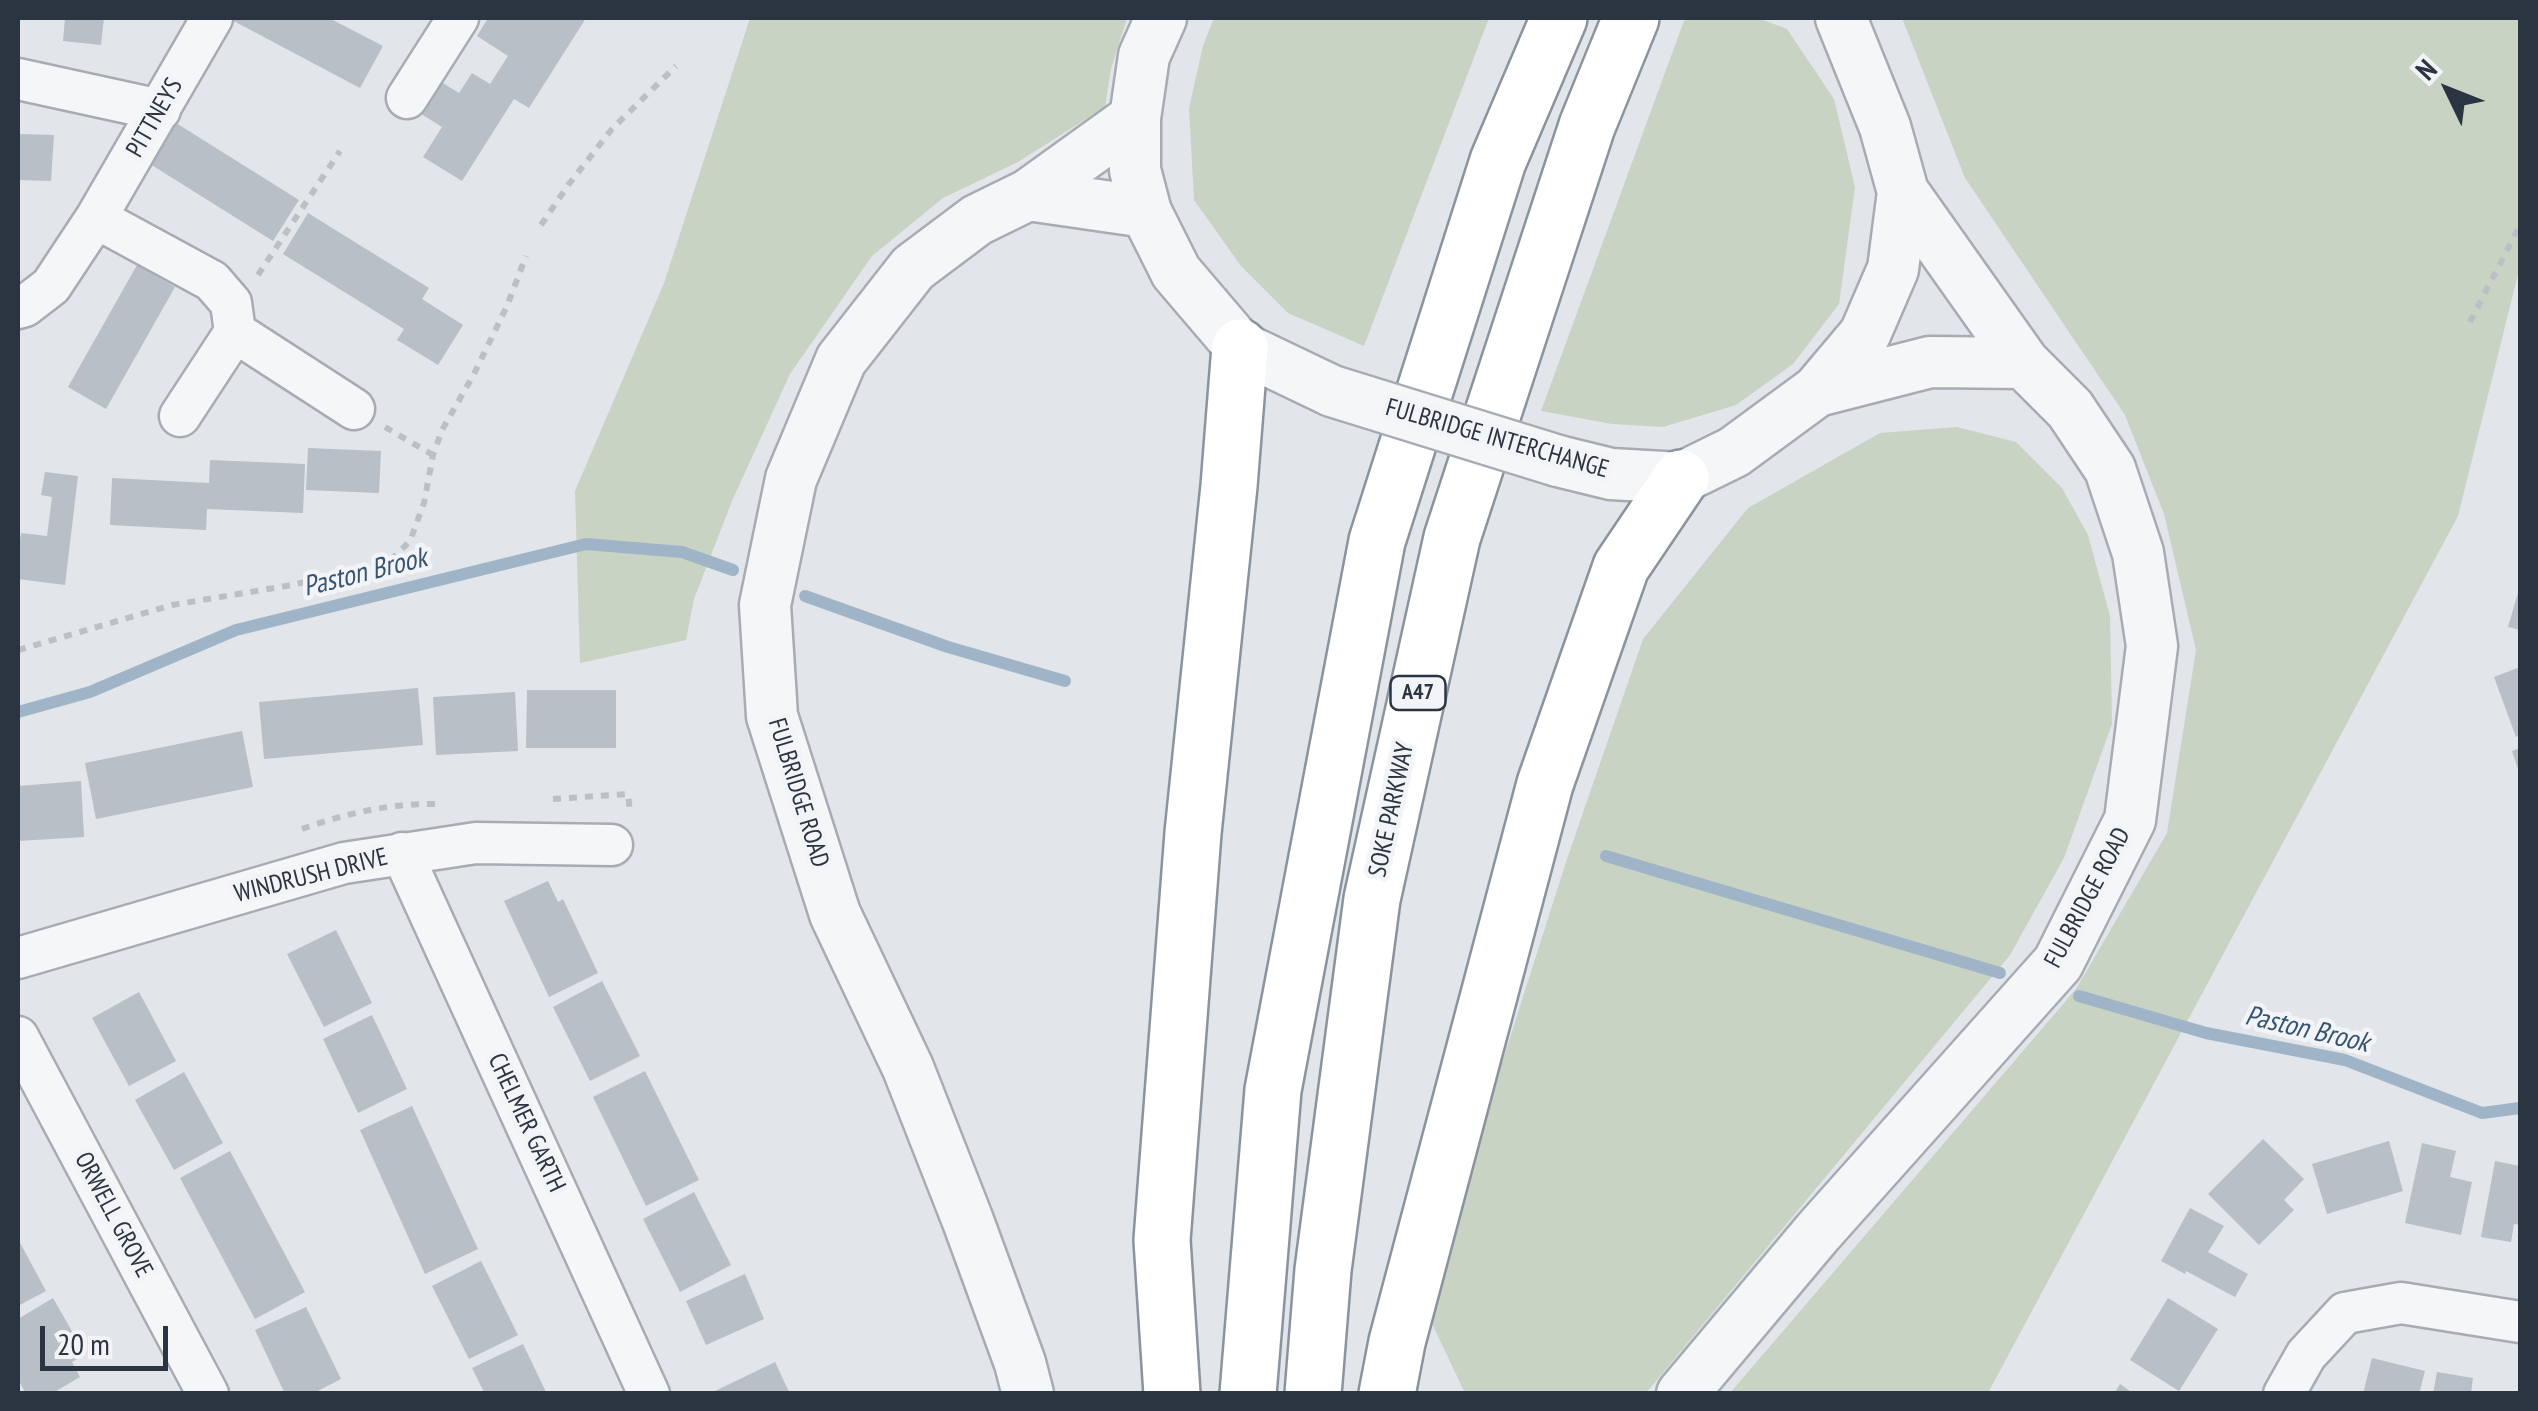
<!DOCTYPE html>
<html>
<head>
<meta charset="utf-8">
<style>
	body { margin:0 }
	#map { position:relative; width:2538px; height:1411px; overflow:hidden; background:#e2e5ea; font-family:"PT Sans Narrow",sans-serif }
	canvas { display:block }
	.frame { position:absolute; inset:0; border:20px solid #2b3441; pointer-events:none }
	.north { position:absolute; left:2398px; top:40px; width:100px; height:100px; -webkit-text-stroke:8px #f2f4f7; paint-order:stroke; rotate:313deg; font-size:28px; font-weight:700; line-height:40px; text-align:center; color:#2b3441 }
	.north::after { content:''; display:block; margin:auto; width:35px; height:45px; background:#2b3441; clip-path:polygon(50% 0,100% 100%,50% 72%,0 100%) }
	.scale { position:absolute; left:40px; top:1326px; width:128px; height:45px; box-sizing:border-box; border:5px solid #2b3441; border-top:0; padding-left:12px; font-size:30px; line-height:35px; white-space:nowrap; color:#2b3441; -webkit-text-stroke:8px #f2f4f7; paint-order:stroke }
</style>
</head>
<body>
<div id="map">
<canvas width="2538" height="1411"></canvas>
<div class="frame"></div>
<div class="north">N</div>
<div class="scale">20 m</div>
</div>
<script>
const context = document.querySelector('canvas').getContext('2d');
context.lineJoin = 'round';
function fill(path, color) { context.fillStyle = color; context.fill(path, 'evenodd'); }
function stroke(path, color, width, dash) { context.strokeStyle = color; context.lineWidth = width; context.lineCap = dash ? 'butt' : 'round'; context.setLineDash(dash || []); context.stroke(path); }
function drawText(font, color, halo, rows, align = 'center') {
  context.font = font + ' "PT Sans Narrow",sans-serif'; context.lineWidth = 9; context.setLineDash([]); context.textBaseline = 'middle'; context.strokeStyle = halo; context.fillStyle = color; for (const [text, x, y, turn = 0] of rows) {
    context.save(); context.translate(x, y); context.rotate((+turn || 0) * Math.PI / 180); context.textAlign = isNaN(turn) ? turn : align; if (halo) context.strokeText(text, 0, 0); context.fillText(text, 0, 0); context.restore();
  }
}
fill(new Path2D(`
	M750,18h377l-16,51 -6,38 -87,55 -75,36 -71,58 -82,118 -58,127 -38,98 -8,41 -106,23 -5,-172 89,-208z
	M1214,18h275l-125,328 -76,-33 -47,-47 -47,-66 -5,-92 14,-62z
	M1685,18h73l29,11 47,70 21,88 -16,117 -46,60 -57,41 -73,22 -51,-3 -71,-13z
	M1902,18h618v252h-1l-61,246 -470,877h-258l346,-404 91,-156 29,-183 -32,-136 -39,-99 -160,-237z
	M1957,427l59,15 46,46 26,47 22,81 2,108 -48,134 -54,97 -364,438h-181l-41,-86 143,-448 76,-220 105,-131 132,-75z`), '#c8d3c4');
stroke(new Path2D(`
	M805,596l143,51 117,34
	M18,712l72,-20 146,-62 350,-86 96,8 51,18
	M1606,856l394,117
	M2079,996l127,37 139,27 137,53 38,-5`), '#9fb5c7', 12);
fill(new Path2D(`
	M65,18h39l-3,27 -38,-4z
	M228,18h101l54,28 -23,42z
	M488,18h33l5,2 1,-2h59l-57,90 -15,-9 -52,82 -39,-24 19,-30 -32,-20 20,-32 29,18 13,-20 18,11 18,-28 -31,-20z
	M176,123l123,77 -26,41 -123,-77z
	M18,134l36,1 -3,46 -33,-1z
	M308,213l121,75 -7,11 41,26 -25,40 -41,-25 7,-11 -121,-75z
	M137,265l38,22 -69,122 -38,-22z
	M308,448l73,3 -2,42 -73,-3z
	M210,460l95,4 -2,49 -96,-4 -1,21 -96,-5 2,-47 97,5z
	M45,472l33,4 -13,109 -47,-6v-25l3,-21 26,3 5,-39 -11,-2z
	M2519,589h1v41l-12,-3z
	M2520,667v68l-4,2 -22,-60z
	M418,688l5,57 -159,14 -5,-57z
	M527,690h89v58h-90z
	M515,692l3,59 -82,4 -3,-58z
	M242,731l11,56 -157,32 -11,-56z
	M2520,748v27l-8,-24z
	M81,781l3,56 -66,4v-55z
	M548,881l10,21 5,-3 35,74 -49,24 -45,-96z
	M336,930l36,73 -48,24 -37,-73z
	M602,981l38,75 -50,25 -37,-74z
	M139,992l37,69 -47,25 -37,-68z
	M372,1015l35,74 -49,24 -35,-74z
	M645,1071l54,109 -53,26 -53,-109z
	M184,1072l39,71 -49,27 -39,-70z
	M412,1106l66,143 -53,25 -65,-144z
	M2263,1139l41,40 -20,21 10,10 -35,35 -51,-51z
	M2389,1141l14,50 -76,23 -15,-50z
	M2422,1143l34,8 -6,26 22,5 -11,53 -56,-12z
	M230,1151l75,141 -50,27 -75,-141z
	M2495,1161l25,5v59l-6,-1 -3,18 -30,-5z
	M694,1192l37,73 -51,27 -37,-73z
	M2190,1208l34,18 -16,26 40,22 -13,23 -49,-26 -1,3 -24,-13z
	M18,1239l28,52 -28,15z
	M481,1261l37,74 -49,24 -37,-73z
	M745,1274l19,45 -58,26 -20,-44z
	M53,1298l32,56 -13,8 8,15 -29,17h-25l-8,-15v-60z
	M2168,1298l50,31 -39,62 -49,-31z
	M306,1307l35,72 -29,15h-27l-30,-64z
	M523,1344l24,50h-62l-13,-26z
	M2372,1358l53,13 -6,23h-56z
	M775,1362l15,32h-81z
	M2437,1372l36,6 -2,16h-38z
	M2120,1384l14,10h-20z`), '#b9bfc6');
const minor = new Path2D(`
	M18,79l142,31
	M407,98l51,-80
	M96,218l116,63 19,22 4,29 -55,84
	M18,308l7,-2 26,-20 45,-68 116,-200
	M235,332l119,77
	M402,853l247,541
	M18,958l326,-95 132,-20 136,2
	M18,1037l190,357
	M2284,1394l22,-39 39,-42 56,-10 119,19`);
const tertiary = new Path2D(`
	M1161,18l-17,38 -9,62v52l11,42 30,60 64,75 92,44
	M1028,195l118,17
	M1817,391l113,-29 94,1
	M1558,461l53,13 70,4 53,-26 83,-61 48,-57 28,-65 10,-77 -18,-65 -44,-109
	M1028,1394l-8,-31 -52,-142 -60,-153 -73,-154 -63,-198 -7,-111 26,-126 50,-119 72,-92 64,-48 51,-25 107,-77
	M1682,1394l136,-162 240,-269 72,-143 22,-174 -14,-93 -28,-84 -40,-60 -46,-46 -121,-171`);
const trunk = new Path2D(`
	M1172,1394l-10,-154 31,-407 36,-347 11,-139
	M1248,1394l25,-304 104,-549 121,-380 61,-143
	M1313,1394l10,-124 49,-371 80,-361 135,-412 44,-108
	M1387,1394l10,-52 148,-558 76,-217 60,-89`);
stroke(minor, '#a7acb4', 45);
stroke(tertiary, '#a7acb4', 55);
stroke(trunk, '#8a949f', 60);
stroke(new Path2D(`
	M541,225l28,-41 43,-55 64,-63
	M258,275l82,-124
	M2470,322l50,-97
	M385,427l48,28
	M18,650l154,-45 114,-19 73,-15 32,-11 19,-19 14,-38 9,-48 9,-25 32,-56 33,-68 19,-50
	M553,799l75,-5 2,18
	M302,829c42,-15 88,-26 134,-25`), '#bcc0c5', 6, [8, 8]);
stroke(minor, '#f5f6f8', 40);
stroke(tertiary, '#f5f6f8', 50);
stroke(trunk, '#fff', 55);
const tertiaryBridge = new Path2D(`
	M1332,391l226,70`);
stroke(tertiaryBridge, '#a7acb4', 55, []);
stroke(tertiaryBridge, '#f5f6f8', 50);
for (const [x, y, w] of [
	[1418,693,55]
]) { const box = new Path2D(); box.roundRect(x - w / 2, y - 17, w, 34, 8); context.fillStyle = '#f2f4f7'; context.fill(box); stroke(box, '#2b3441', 2.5); }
drawText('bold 22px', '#2b3441', null, [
	["A47",1418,693]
]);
drawText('25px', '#2b3441', '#f2f4f7', [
	["PITTNEYS",155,118,-60],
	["FULBRIDGE INTERCHANGE",1497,439,16],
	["FULBRIDGE ROAD",798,793,73],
	["SOKE PARKWAY",1392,810,-78],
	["WINDRUSH DRIVE",311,876,-14],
	["FULBRIDGE ROAD",2088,898,-62],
	["CHELMER GARTH",526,1123,65],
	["ORWELL GROVE",113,1215,62]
]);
drawText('italic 28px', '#375572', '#f2f4f7', [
	["Paston Brook",365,573,-14],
	["Paston Brook",2307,1030,13]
]);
</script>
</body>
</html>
